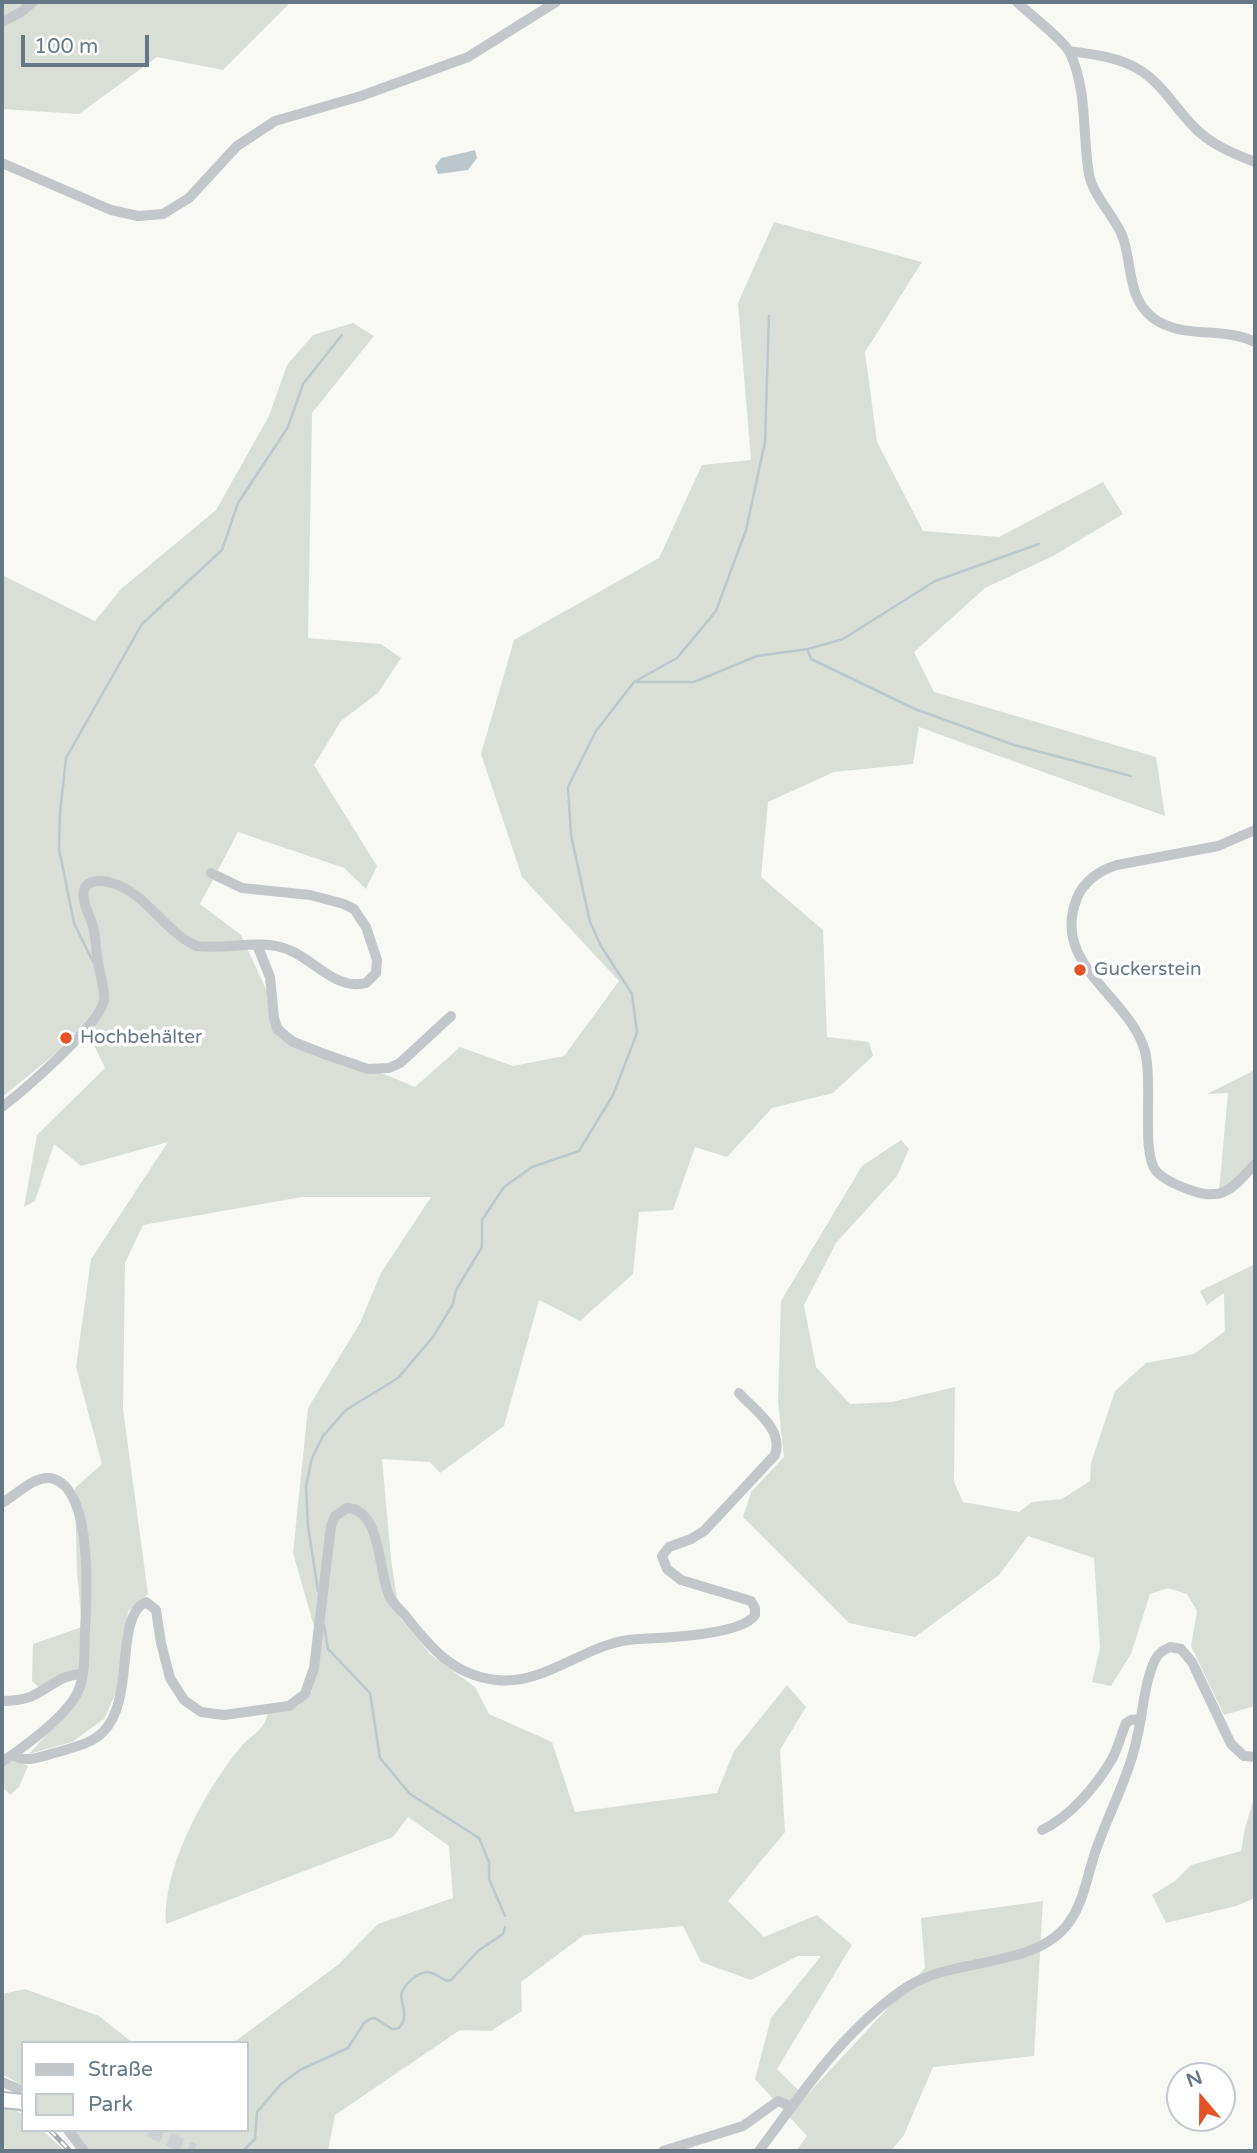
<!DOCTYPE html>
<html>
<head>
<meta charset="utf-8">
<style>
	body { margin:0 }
	#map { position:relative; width:1257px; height:2153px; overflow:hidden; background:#f8f8f5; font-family:"Varela Round",sans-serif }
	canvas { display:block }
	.frame { position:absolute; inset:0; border:4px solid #667886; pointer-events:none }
	.legend { position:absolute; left:21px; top:2041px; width:228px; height:91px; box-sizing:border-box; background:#fff; border:2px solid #c2c9cf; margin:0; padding:9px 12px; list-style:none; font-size:21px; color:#667886 }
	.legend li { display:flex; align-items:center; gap:14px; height:35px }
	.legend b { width:35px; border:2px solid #c2c9cf }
	.north { position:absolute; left:1166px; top:2062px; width:70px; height:70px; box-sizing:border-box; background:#fff; border:2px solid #c2c9cf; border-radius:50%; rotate:340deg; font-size:19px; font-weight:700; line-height:28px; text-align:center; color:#667886 }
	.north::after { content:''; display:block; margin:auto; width:24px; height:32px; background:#e45328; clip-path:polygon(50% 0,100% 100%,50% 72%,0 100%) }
	.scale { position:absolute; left:21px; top:35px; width:128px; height:32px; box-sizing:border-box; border:4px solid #667886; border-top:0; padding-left:9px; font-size:21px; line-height:24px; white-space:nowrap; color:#667886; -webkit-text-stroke:5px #fff; paint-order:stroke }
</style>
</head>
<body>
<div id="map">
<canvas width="1257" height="2153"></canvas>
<div class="frame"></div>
<ul class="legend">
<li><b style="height:9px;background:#c3c7ca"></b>Straße</li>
<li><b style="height:19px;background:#d9dfd6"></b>Park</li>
</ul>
<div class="north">N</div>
<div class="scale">100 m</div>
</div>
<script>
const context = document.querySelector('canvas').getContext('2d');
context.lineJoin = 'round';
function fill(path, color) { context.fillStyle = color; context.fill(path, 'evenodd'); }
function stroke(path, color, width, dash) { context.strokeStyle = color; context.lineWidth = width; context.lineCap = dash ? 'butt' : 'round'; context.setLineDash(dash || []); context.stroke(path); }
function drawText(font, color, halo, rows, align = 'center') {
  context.font = font + ' "Varela Round",sans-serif'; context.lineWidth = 7; context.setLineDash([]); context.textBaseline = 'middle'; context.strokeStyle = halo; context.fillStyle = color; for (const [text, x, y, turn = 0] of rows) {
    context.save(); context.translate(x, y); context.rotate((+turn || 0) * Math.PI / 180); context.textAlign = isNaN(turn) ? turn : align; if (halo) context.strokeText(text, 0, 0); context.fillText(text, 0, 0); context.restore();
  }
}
fill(new Path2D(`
	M2,2h289l-68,68 -66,-13 -78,57 -77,-5z
	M774,222l148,40 -57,90 12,90 46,89 76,6 104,-55 20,32 -70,42 -68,32 -71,64 20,40 222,65 9,59 -246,-89 -6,37 -79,8 -66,30 -7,75 62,53 4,107 42,5 4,14 -40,37 -61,15 -45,49 -32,-10 -22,63 -34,2 -6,62 -53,47 -41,-21 -35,126 -64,47 -10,-11 -48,-3 9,100 9,59 31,37 44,32 14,27 63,28 23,70 142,-19 17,-42 53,-66 19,22 -26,43 5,82 -57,69 36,36 53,-22 35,30 -75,124 28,28 120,-129 -4,-50 122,-17 -9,155 -101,11 -29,68 -13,16h-95l11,-15 -52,-57 16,-61 50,-62h-23l-47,24 -50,-18 -18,-36 -99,9 -63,47 1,29 -31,20 -31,-1 -125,85 -7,36h-241l-15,-21h175v-87h-14l106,-79 39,-40 75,-26 -4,-52 -41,-29 -15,20 -227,87c-4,-55 39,-134 74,-176 11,-14 25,-17 28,-36l18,-2 12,-4 7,-6 7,-9 7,-47 -26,-91 15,-145 52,-85 21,-50 50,-76h-129l-159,28 -18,38 -2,146 25,185 -20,17 -9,75 -15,33 -32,23 -43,12 40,-44 18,-36 -47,15 -8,-8 1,-37 49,-17 -5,-55 -2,-84 27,-24 -26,-97 15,-108 77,-117 -87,24 -27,-22 -19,57 -11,6 13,-72 68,-67 -15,-31 -24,-6 -9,7 8,8 -63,51v-522l93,46 26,-32 95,-79 53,-94 18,-51 26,-30 40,-12 21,13 -62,77 -4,225 73,6 20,14 -23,35 -37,28 -27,44 63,101 -11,23 -22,-21 -106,-36 -38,72 41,31 45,98 129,54 45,-40 53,19 51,-10 55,-75 -97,-104 -41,-123 33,-114 145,-82 43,-93 49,-5 -13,-157z
	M1255,1070v88l-17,19 -19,14 9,-98 -21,1z
	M901,1140l8,9 -12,27 -61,67 -32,62 12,62 34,37 42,-2 63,-15 -1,95 9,20 56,10 13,-10 30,-3 28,-18 1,-18 24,-72 31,-28 48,-9 31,-23 -1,-38 -17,12 -7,-14 55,-27v442l-31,9 -33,-69 6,-35 -10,-17 -19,-6 -18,6 -19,60 -20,32 -19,-4 8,-34 -6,-90 -66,-22 -29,39 -84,62 -66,-14 -106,-106 8,-25 33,-35 -6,-55 3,-101 81,-135z
	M2,1754l26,12 -9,21 -9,8 -8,-9z
	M1255,1795v103l-19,8 -70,17 -14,-28 23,-14 16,-16 50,-14 4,-23z
	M25,1989l74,27 34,27h-110v43l-21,-12v-80z
	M2,2108l12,1 9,6v15h19l23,21h-63z`), '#d9dfd6');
fill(new Path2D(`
	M475,150l2,8 -9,12 -30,4 -3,-8 6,-8z`), '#bbc7cb');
stroke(new Path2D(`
	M808,651l3,8 104,50 99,36 117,31
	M636,682h58l63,-26 51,-7 35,-10 92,-58 104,-37
	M93,962l-19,-39 -15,-74 1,-36 6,-55 76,-134 80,-74 16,-47 50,-76 15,-43 39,-49
	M318,1591l-10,-65 -2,-40 6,-28 11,-22 23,-26 52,-32 35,-41 20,-33 3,-14 26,-43v-27l22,-33 28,-20 47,-16 34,-56 24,-62 -5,-39 -31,-48 -11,-24 -19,-87 -3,-48 28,-56 38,-49 43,-24 39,-47 30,-81 19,-88 4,-126
	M324,1625l4,24 42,44 10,65 30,36 69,44 10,24v17l16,37
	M243,2151l12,-12 2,-27 24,-28 19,-14 48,-22 16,-25 6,-4 5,-1 17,11 7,-1c10,-11 3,-20 2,-34 4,-10 18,-25 31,-21 5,2 10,6 15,8l4,-1 27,-29 25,-17 2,-7`), '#bbc7cb', 2.5);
stroke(new Path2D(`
	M150,2130l44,21`), '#ccd2d4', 14, [14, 7]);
stroke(new Path2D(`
	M1017,2c11,11 48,39 53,51 18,39 12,81 19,121 3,20 25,42 33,61 11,28 4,62 31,83 30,22 70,8 102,24
	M2,22l19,-10 12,-10
	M1069,51c23,3 49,6 69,18 23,13 37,39 56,58 16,17 40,27 61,35
	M2,163l109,47 27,6 25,-2 26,-16 48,-52 38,-25 86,-25 107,-39 88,-55
	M1255,830l-37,16 -101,19c-17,5 -33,16 -40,33 -26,64 46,95 66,147 12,30 -3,107 13,126 9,10 25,16 37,20 32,11 42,-6 62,-27
	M257,945l13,32 4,41 3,11 16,13 34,13 41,14 21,-1 11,-5 51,-47
	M2,1107c21,-16 99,-83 102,-107 1,-12 -4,-25 -6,-37 -2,-12 -2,-25 -5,-37 -3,-10 -12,-25 -9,-36 3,-11 20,-10 28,-7 35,10 53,50 85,63 30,4 63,-8 92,4 26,10 47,41 77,33l10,-10 1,-13 -11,-33 -12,-18 -10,-5 -34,-9 -68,-7 -31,-15
	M2,1503c15,-8 34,-30 52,-24 39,13 33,119 31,151 -1,19 1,41 -6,59 -10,26 -54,57 -77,73
	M2,1701c10,0 19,-1 28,-4 19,-8 31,-23 52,-23
	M12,1755c15,9 30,1 46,-3 16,-5 33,-8 45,-20 33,-32 11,-116 43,-130l10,8 5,33 9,35 14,22 17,12 23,3 65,-9 16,-12 9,-26 17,-142 4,-10 12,-8c35,1 31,66 43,90 4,6 9,11 14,16 25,32 48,61 92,66 51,6 91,-39 142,-41 24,-1 104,-4 117,-24v-7l-4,-7 -70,-21 -14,-11 -5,-13 7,-9 22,-8 13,-8 71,-76c9,-26 -21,-45 -36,-62
	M1042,1830c28,-13 55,-45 70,-71 6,-11 9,-24 14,-36l5,-3 10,-1
	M2,2082l21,9
	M68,2130l16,21
	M663,2151l80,-25 35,-25 14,6
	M759,2151c44,-59 85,-122 148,-164 47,-31 130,-17 163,-66 15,-22 18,-50 27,-74 13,-37 32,-71 40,-109 6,-25 7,-55 18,-78 3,-7 8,-10 15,-13l11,2 11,13 39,82 13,12 11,1`), '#c3c7ca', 10);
const rail = new Path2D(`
	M2,2099l21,11
	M50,2130l20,21`);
stroke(rail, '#a3aab0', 5);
stroke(rail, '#fff', 2.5, [8]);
const majorBridge = new Path2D(`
	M2,2100l21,2`);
stroke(majorBridge, '#b6bbbe', 18, []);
stroke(majorBridge, '#fff', 14);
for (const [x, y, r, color] of [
	[1080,970,7,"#e45328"],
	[66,1038,7,"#e45328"]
]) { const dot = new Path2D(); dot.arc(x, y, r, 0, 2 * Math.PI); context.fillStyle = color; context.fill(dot); stroke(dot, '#fff', 2.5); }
drawText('19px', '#667886', '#fff', [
	["Guckerstein",1094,970],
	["Hochbehälter",80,1038]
], 'left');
</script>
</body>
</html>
